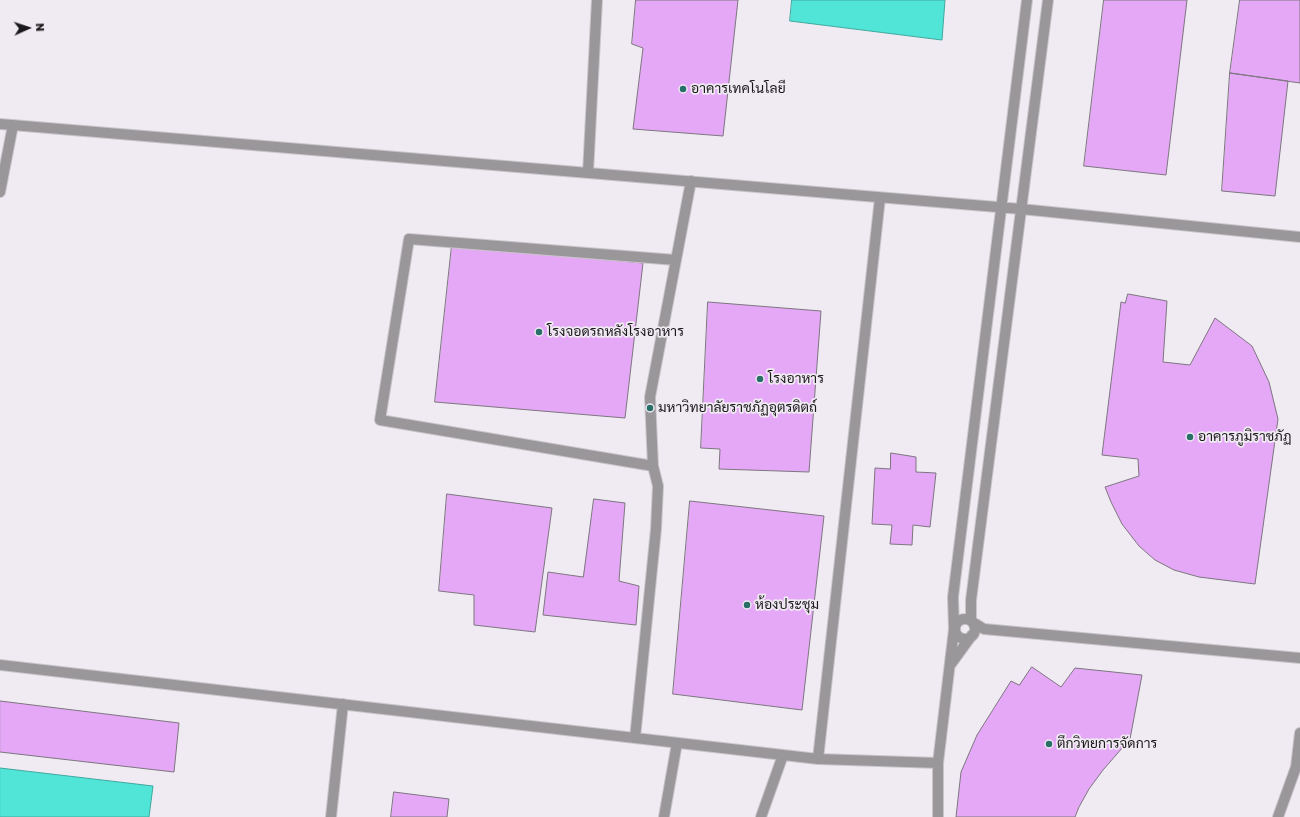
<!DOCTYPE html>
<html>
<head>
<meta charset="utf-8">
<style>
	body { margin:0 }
	#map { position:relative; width:1300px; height:817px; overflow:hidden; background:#f0eaf2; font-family:"Golos Text",sans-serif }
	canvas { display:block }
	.north { position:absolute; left:8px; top:8px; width:40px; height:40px; -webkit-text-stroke:3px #f0eaf2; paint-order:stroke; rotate:87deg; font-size:11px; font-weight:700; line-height:16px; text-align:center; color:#1b191c }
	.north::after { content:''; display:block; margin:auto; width:14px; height:18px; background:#1b191c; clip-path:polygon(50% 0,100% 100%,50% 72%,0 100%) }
</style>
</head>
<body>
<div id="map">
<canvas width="1300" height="817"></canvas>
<div class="north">N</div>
</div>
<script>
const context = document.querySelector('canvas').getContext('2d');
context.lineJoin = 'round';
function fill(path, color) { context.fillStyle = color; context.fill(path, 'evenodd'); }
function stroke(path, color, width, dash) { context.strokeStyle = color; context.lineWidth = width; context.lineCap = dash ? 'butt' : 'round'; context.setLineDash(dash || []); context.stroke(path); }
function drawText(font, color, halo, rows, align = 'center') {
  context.font = font + ' "Golos Text",Sarabun,sans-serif'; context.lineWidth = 3.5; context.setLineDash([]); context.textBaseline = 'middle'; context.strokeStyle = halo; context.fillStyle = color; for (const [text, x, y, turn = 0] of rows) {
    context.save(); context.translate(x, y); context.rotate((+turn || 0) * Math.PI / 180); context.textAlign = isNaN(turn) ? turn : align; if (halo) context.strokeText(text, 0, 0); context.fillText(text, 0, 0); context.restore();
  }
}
const water = new Path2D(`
	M792,0h153l-3,40 -152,-19z
	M0,768l153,18 -4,31h-149z`);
fill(water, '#50e5d7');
stroke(water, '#40a89f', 1);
const building = new Path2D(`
	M636,0h102l-15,136 -90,-7 10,-81 -11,-4z
	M1104,0h83l-21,175 -82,-9z
	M1240,0h60v83l-70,-10z
	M1230,73l58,8 -13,115 -53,-5z
	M452,245l191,18 -18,155 -190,-16z
	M1128,294l39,7 -4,61 27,3 25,-47 37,28 17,36 9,37 -23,165 -56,-7 -25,-7 -19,-10 -16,-14 -17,-22 -11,-22 -6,-15 34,-11 -1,-17 -36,-4 19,-153 4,1z
	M708,302l113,9 -12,161 -90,-3 1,-20 -19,-1z
	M891,453l25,4v15l20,1 -6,54 -17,-2 -1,20 -22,-1 2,-19 -20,-1 3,-56 15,1z
	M447,494l105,14 -17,124 -61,-7v-30l-35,-4z
	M594,499l31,4 -6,78 20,5 -3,39 -93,-10 5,-43 35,5z
	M690,501l134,15 -22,194 -129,-16z
	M1032,667l29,20 14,-19 67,7 -12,64 -27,31 -14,19 -10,18 -4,10h-119l5,-45 16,-37 34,-54 8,4z
	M0,701l179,22 -5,49 -174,-20z
	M394,792l55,7 -2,18h-56z`);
fill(building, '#e5a8f7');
stroke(building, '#7c767e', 1);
const minor = new Path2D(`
	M1048,0l-77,600v21l13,8 316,29
	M0,124l1021,85 279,28
	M588,173l9,-173
	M0,192l13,-67
	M653,466l-273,-46 29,-181 267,21
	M955 629a10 10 0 1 1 20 0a10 10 0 1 1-20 0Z
	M951,664l21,-29
	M0,665l818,94 120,4 16,-134 -1,-32 74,-597
	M635,738l21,-209 2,-43 -5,-20 -3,-69 41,-216
	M818,759l62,-561
	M331,817l12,-113
	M664,817l13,-74
	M761,817l22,-62
	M938,817v-54
	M1278,817l18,-50 4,-34`);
stroke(minor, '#cac4cb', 12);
stroke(minor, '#9a979a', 10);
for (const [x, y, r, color] of [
	[683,89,4,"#276f68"],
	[539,332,4,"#276f68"],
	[760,379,4,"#276f68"],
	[650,408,4,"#276f68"],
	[1190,437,4,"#276f68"],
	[747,605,4,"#276f68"],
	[1049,744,4,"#276f68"]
]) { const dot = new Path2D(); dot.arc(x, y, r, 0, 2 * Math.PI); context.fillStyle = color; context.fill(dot); stroke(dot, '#f0eaf2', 1.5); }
drawText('14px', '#1b191c', '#f0eaf2', [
	["อาคารเทคโนโลยี",691,89],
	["โรงจอดรถหลังโรงอาหาร",547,332],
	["โรงอาหาร",768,379],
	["มหาวิทยาลัยราชภัฏอุตรดิตถ์",658,408],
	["อาคารภูมิราชภัฏ",1198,437],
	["ห้องประชุม",755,605],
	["ตึกวิทยการจัดการ",1057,744]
], 'left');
</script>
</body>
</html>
